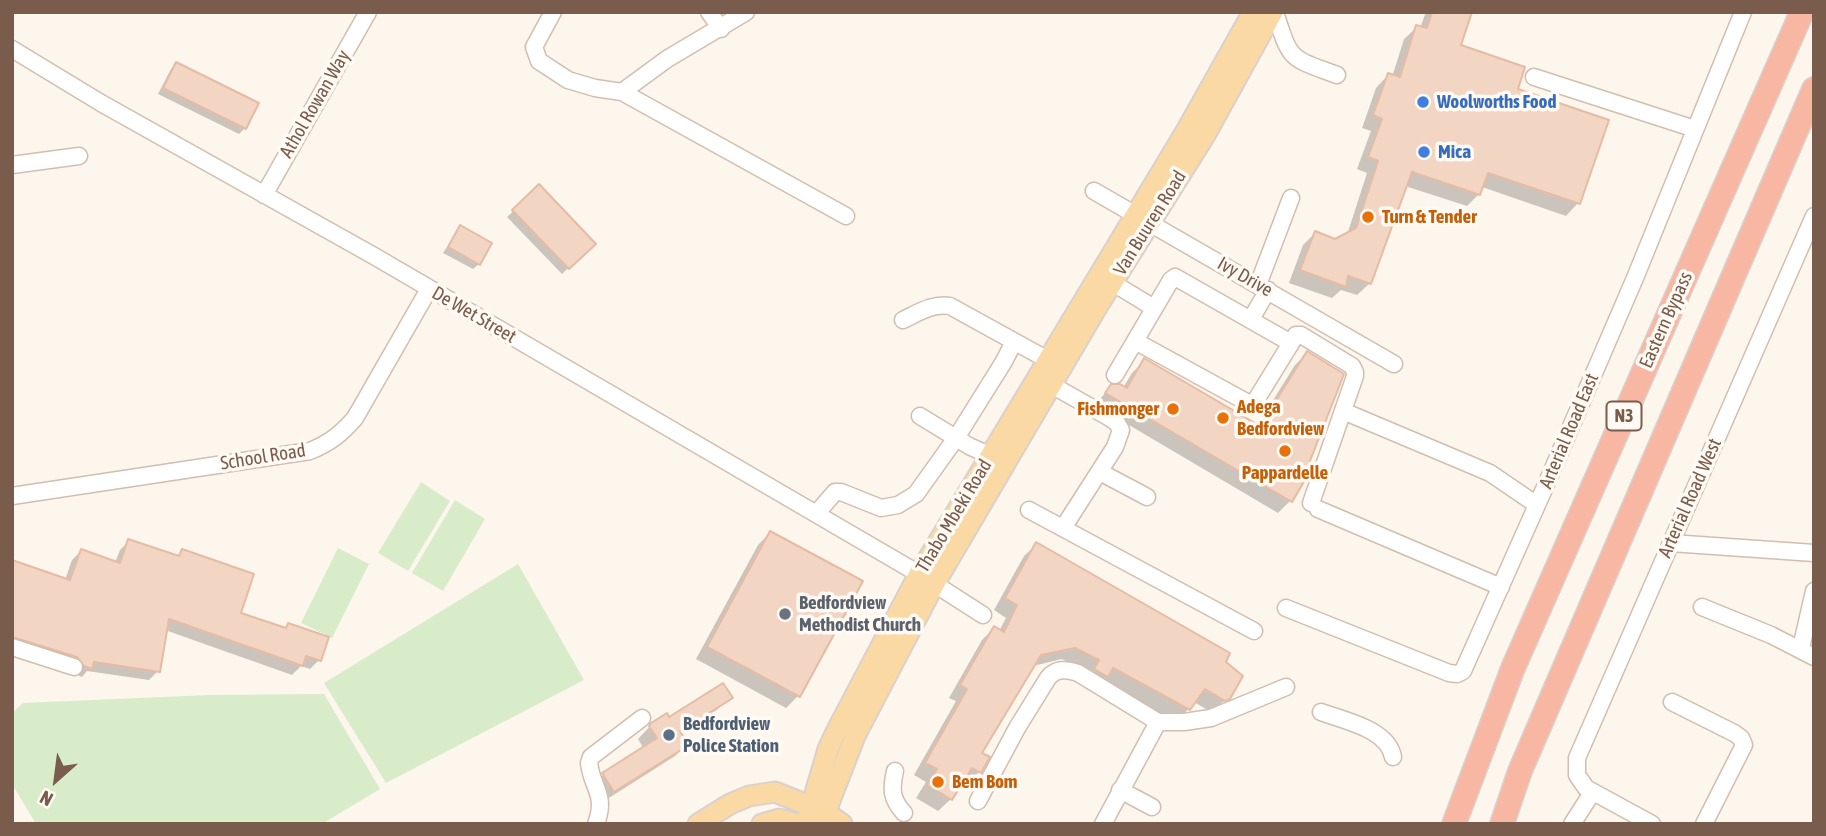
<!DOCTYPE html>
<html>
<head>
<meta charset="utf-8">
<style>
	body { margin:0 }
	#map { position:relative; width:1826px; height:836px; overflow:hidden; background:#fdf6ec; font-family:"Asap Condensed",sans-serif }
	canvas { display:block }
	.frame { position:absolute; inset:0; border:14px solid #7a5c4d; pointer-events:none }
	.north { position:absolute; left:21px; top:745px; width:70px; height:70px; -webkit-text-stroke:5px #fffaf3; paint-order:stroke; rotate:208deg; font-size:19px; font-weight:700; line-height:28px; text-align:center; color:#7a5c4d }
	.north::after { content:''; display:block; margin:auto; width:24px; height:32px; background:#7a5c4d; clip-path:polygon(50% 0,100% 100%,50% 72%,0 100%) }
</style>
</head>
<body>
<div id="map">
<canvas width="1826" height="836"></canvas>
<div class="frame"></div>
<div class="north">N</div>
</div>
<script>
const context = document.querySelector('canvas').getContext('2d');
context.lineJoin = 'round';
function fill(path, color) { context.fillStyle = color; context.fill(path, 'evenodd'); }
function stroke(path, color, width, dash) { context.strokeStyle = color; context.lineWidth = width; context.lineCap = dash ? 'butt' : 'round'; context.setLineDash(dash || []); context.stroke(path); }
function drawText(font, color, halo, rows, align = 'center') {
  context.font = font + ' "Asap Condensed",sans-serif'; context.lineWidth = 7; context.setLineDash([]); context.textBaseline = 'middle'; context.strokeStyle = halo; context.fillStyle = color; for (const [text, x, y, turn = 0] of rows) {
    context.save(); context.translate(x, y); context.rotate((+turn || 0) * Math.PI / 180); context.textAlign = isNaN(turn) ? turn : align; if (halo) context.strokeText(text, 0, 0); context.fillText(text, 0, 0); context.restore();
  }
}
fill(new Path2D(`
	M421,482l29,19 -42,70 -30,-18z
	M455,500l30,19 -42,72 -31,-18z
	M338,548l31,16 -37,74 -31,-15z
	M518,564l66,116 -198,103 -62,-100z
	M324,694l56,95 -58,35h-286l-24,-40v-71l11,-10 186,-8z`), '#d8ecc9');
fill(new Path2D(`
	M1426,12h44l-11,34 57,44 62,113 -12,13 -84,-29 -3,7 -12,12 -62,-20 -35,97 -13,12 -16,-5 -9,8 -43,-15 14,-38 12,-12 20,8 12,-6 20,-62 -10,-4 14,-38 -9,-3 14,-40 12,-13 4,2 12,-38 13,-12 3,1z
	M176,64l69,64 -6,6 -81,-40 13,-25z
	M539,187l54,57 -31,30 -55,-57z
	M460,227l19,37 -6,5 -30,-16z
	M1307,353l-17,148 -12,12 -183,-108 16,-19 12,2 9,-15 12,-12 113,65 38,-61z
	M770,533l28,163 -12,12 -90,-49 62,-114z
	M129,541l47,16 6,-6 57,63 45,15 5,-4 30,35 -9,9 -9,-3 -9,9 -127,-45 -7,41 -9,9 -62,-9 -5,6 -70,-29v-86l53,18 7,-20 9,-9 34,12 5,-13z
	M1037,544l187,119 4,35 -17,14 -17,-10 -17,20 -115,-63 -29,7 -54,88 8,4 -8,14 -12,12 -6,-3 -10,18 -13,12 -22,-13 10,-16 -12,-7 42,-74 -7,-3 33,-58 12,-12 5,3 7,-13 -12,-8 30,-54z
	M730,697l-12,12 -38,25 7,10 -12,12 -74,47 -10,-16 12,-12 41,-26 -6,-10 14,-15z`), '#0003');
const building = new Path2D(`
	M1432,12h40l-11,33 64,22 -7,22 91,31 -29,84 -92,-31 -8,22 -68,-23 -41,112 -23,-8 -2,11 -46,-17 15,-39 20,8 21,-11 22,-67 -10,-4 14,-38 -9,-4 15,-42 12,4 16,-52 11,3z
	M176,62l83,41 -13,26 -83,-41z
	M539,184l57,60 -27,25 -57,-59z
	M460,225l32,18 -12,22 -32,-18z
	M1307,351l37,23 -36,92 4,2 -20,34 -187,-109 6,-9h9l7,4 17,-30 116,68z
	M770,531l93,50 -63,116 -93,-50z
	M128,539l51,17 3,-7 72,25 -13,39 45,15 2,-5 41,14 -8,24 -15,-5 -3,10 -134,-47 -9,53 -66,-10 -2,7 -8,-3 -7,-9 -65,-20v-77l58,20 11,-31 39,14z
	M1036,542l194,111 -4,9 17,14 -13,23 -5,2 -20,-12 -15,21 -77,-42 -5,9 -14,-8 5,-9 -24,-12 -34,7 -59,98 8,4 -9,16 -9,-5 -20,32 -25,-15 10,-16 -12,-6 42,-74 -7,-4 34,-59 10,6 13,-27 -12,-7z
	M723,683l10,15 -53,33 9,14 -75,47 -12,-19 55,-35 -8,-12 2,-3 16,-10 2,4z`);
fill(building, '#f3d5c3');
stroke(building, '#e6bba3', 2);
const minor = new Path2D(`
	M553,12l-19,35 5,14 29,19 27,8 27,4 224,124
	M709,12l12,17
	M1275,12c16,50 14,45 62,63
	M12,49l89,54 273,153 545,318 64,41
	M1534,77l161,52
	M622,92l45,-33 79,-47
	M12,165l67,-9
	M1094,191l300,173
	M264,195l104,-183
	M1113,283l41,25
	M1258,285l33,-87
	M1251,319l17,-29
	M903,320c15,-7 29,-17 47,-14l107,59
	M1135,341l115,63 6,-4 40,-65h5l51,31 3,6v4l-44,127
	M1115,375l56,-95 4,-3 116,66
	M1041,379l69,39 7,5 4,7 -6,17 -52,81
	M1350,414l140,59 47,32
	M920,416l49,30 31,14
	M1100,472l47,25
	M12,496l298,-45c20,-8 32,-18 45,-33l74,-129
	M1318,509l183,78
	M1029,510l225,121
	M816,514l19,-22h6l40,16 17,-3 18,-11 40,-56 47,-75 11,-21
	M1671,543l143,10
	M1702,607l69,28 43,22
	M1286,608l163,65 8,1 6,-3 82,-184 90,-209 108,-266
	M12,647l62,20
	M1801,648l13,-57
	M1672,702l62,31 7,5 3,7 -40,79
	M1321,712c24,9 67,17 72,45
	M1158,722h26l27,-4 75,-31
	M895,771c-4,18 -4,28 9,42
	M1120,790l32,17
	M978,801l39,-73 31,-50c8,-10 18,-9 30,-5l80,49 -55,102
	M596,824c11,-30 -4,-35 -7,-61l2,-6 51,-39
	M1572,824l20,-31
	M1652,824l-66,-36 -9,-13v-17l237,-542`);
const major = new Path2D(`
	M698,824l32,-20 19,-8 26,-4 50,20 17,12
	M762,824l17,-5 19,5
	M806,824l22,-75 10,-21 81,-154 266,-441 68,-121
	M821,824l34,-88 80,-153 161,-274 108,-172 69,-125`);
const highway = new Path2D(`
	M1454,824l59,-156 289,-656
	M1502,824l18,-53 294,-682`);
stroke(minor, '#d1beb0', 19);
stroke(major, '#dad1cd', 23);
stroke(highway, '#dad1cd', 26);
stroke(minor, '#fff', 16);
stroke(major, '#fbd9a5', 19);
stroke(highway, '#f7b7a3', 23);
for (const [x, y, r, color] of [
	[1423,102,7,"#3f7fe0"],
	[1424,152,7,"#3f7fe0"],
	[1368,217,7,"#e8710a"],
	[1173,409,7,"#e8710a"],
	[1223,418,7,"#e8710a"],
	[1285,451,7,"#e8710a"],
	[785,614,7,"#6b7280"],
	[669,735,7,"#5c6f8a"],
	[938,782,7,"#e8710a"]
]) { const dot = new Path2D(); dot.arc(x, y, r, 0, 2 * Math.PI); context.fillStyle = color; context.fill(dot); stroke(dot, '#fffaf3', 2.5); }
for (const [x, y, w] of [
	[1624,416,35]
]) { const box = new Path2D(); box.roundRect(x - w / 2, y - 14.5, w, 29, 5); context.fillStyle = '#fffaf3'; context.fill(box); stroke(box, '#7a5c4d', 2); }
drawText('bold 18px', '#7a5c4d', null, [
	["N3",1624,416]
]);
drawText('bold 19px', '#366cbe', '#fffaf3', [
	["Woolworths Food",1437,102],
	["Mica",1438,152]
], 'left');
drawText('19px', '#7a5c4d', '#fffaf3', [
	["Athol Rowan Way",315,104,-60],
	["Van Buuren Road",1150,223,-58],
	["Ivy Drive",1245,277,30],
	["De Wet Street",474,315,30],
	["Eastern Bypass",1666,320,-66],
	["Arterial Road East",1569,431,-67],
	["School Road",263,457,-9],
	["Arterial Road West",1690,498,-66],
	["Thabo Mbeki Road",954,516,-59]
]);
drawText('bold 19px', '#c56008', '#fffaf3', [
	["Turn & Tender",1382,217],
	["Adega",1237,407],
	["Bedfordview",1237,429],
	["Fishmonger",1159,409,"right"],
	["Pappardelle",1285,473,"center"],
	["Bem Bom",952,782]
], 'left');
drawText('bold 19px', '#5b616d', '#fffaf3', [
	["Bedfordview",799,603],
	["Methodist Church",799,625]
], 'left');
drawText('bold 19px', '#4e5e75', '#fffaf3', [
	["Bedfordview",683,724],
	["Police Station",683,746]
], 'left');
</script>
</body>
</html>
